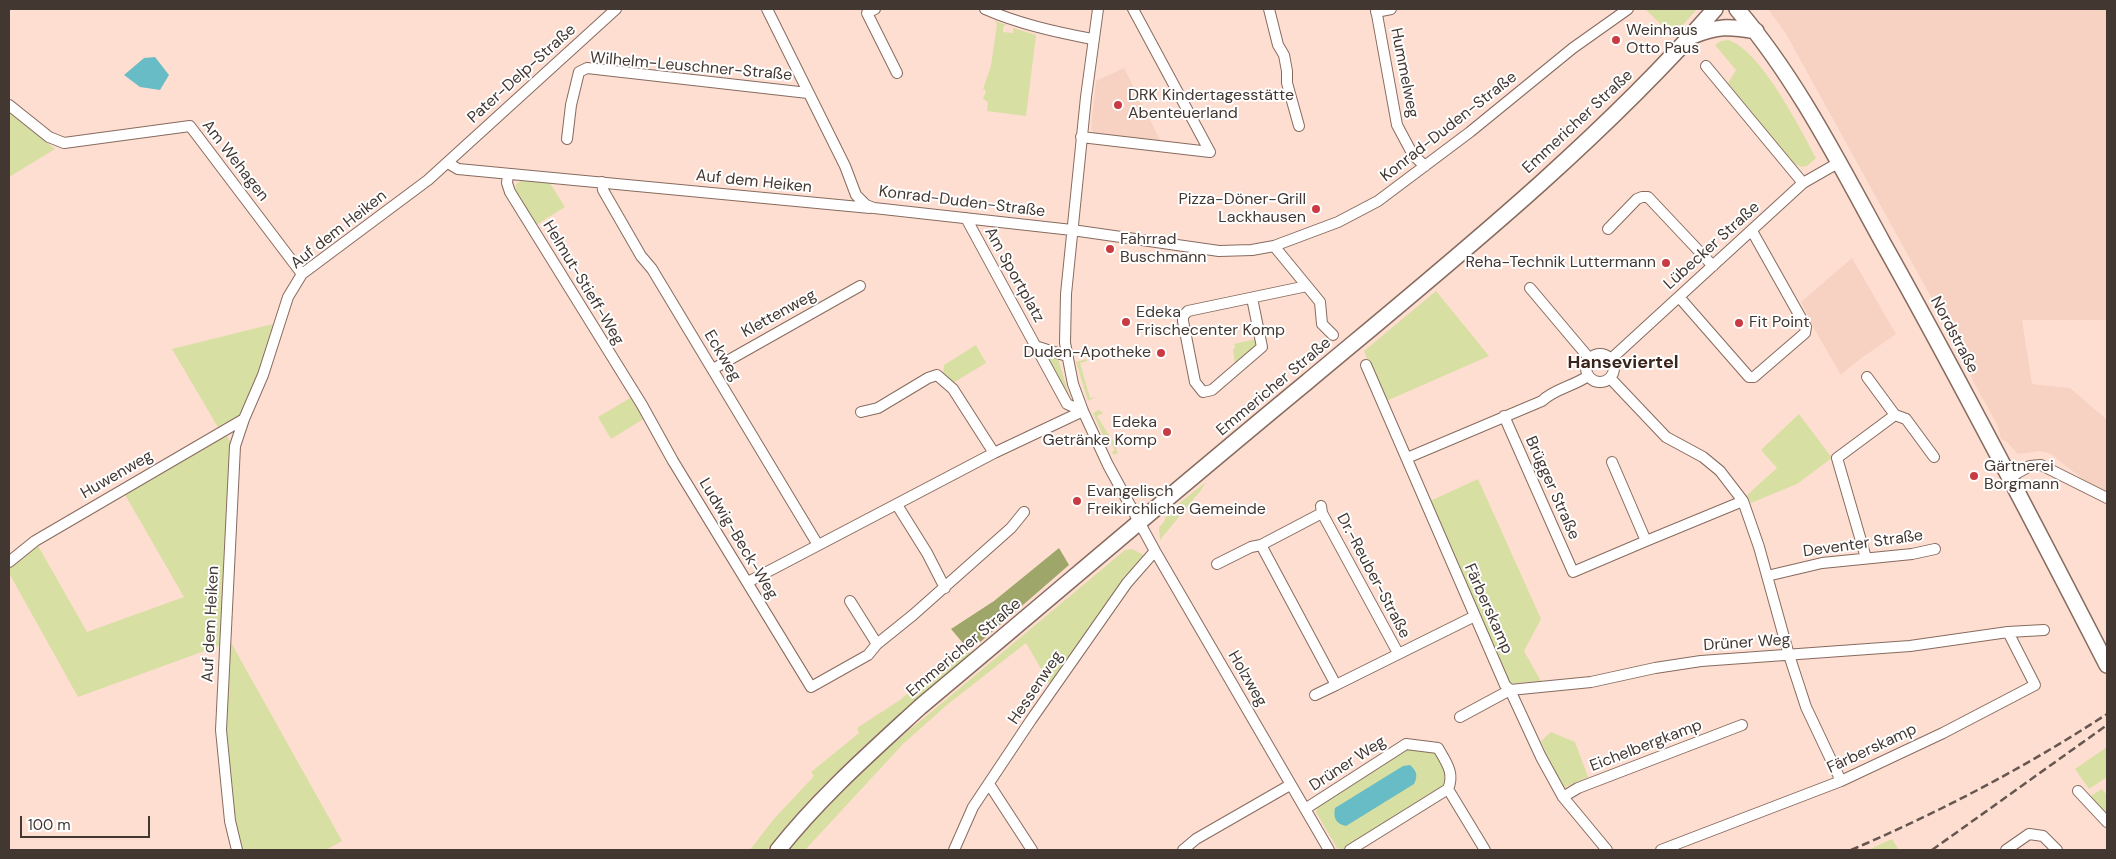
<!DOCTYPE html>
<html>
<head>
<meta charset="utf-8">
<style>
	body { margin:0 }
	#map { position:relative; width:2116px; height:859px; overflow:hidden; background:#feded1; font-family:"DM Sans",sans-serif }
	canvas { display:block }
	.frame { position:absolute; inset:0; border:10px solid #433732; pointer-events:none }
	.scale { position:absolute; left:20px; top:816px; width:130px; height:22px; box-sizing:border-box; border:2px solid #433732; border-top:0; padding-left:6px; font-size:15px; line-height:18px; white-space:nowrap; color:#433732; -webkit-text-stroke:4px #fff; paint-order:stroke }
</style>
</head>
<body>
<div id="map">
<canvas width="2116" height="859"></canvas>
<div class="frame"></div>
<div class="scale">100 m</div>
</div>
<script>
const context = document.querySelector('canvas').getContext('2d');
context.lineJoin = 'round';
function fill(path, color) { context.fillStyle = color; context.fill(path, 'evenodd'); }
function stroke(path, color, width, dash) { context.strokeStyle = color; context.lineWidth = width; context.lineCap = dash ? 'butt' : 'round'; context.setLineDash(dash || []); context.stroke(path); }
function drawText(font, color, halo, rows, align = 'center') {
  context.font = font + ' "DM Sans",sans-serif'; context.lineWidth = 4; context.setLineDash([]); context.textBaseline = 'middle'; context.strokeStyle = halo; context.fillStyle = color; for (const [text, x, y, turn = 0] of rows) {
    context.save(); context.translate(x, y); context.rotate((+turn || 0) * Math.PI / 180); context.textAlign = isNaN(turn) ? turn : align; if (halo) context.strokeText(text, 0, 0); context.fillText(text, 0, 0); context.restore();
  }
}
fill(new Path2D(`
	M1768,9h339v311h-85l10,64 38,4 37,32v72l-23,-12 -33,-26 -11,-3 -22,3 -11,-12 -6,-3 -3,-13 -25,-45 -10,-26 -178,-323z
	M1124,68l37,74 -66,-8 -4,-5 5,-48z
	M1852,258l44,76 -36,25 -19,16 -32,-55v-2l-8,-16z`), '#f7d1c1');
fill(new Path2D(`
	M1650,9h47l-24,27 -27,-26z
	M995,21l11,4 -3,2v5l10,1v-5l23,7 -10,81 -39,-5 1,-9 -5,-3 3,-8 -3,-2 8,-23 6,-42z
	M1728,40c32,9 72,88 88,118l-9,8 -6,1 -7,-4 -66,-80 8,-13 -21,-25 6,-4z
	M9,112l46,37 -46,28z
	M523,180l27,3 15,24 -29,18 -20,-33v-8z
	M1436,291l53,65 -105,46 -20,-51z
	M277,323l-34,92 -24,14 -47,-80z
	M1256,339l1,6 -22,20 -2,-16 2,-1 -1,-4z
	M976,345l10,18 -33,20 -10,-8 1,-10z
	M1051,355l7,4 13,42 -25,-39z
	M1087,359v2l-7,2 10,35 6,-1 -8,4 -12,-39z
	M632,397l13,21 -34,21 -13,-22z
	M1099,410l4,3 -6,3 15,24 6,-2 3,5 -6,3 3,7 -4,2 -2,-3 3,-2 -6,-10 -3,2 -13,-29z
	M1799,414l33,44 -35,26 -46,19 -4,-8 30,-27 -16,-18z
	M226,434l6,11 -11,200 -143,52 -69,-124v-5l28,-24 50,88 97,-35 -60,-104z
	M1478,479l63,140 -17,32 17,30 -34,3 -79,-182z
	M1206,482l-5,8 -41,50 -1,-13 5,-5 4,-10z
	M1132,549l12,6 -21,23 -6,13 -66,95 -25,-43 -78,61 -45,40 -98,106h-16l31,-37 68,-65 237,-198z
	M229,639l113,202 -16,9h-86l-7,-30 -9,-90z
	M968,649l3,5c-73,61 -146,121 -204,196h-17l23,-30 41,-44 -3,-4 48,-39 -2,-5 43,-28 30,-26 3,3z
	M1551,732l24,10 13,35 -27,12 -20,-48z
	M1408,746l28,5 11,23 -4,13 -98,63 -8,-2 -21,-36 1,-6z
	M2107,747v30l-18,12 -14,-20z
	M2102,789l5,6v23l-19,-20z
	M1892,839l7,11h-31z`), '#d7dfa2');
fill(new Path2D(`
	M1059,548l10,17 -91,79 -3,-1 -7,6 -17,-20 43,-28z`), '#9fa669');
fill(new Path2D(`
	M155,57l14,18 -9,15 -20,-3 -16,-12 20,-17z
	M1410,765c7,6 8,11 4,19l-68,42c-10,-2 -13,-8 -11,-18l68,-42z`), '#68bcc6');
const street = new Path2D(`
	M767,9l78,157 11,29 10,10 8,3 198,22 147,21 33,-1 22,-4 64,-24 40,-21 92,-69 103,-84 55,-39
	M875,9l-8,4 30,60
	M985,9c34,15 71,23 107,30
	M1098,9l-12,88 -20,197 -1,49 8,41 10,27 25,54 47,86 174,299
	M1133,9l77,143
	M1269,9l9,36 6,10 3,16v12l12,43
	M1376,9l21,116 16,30 12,11
	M1376,12l15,-3
	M1706,66l97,117
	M9,105l40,32 15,6 126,-17 112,148
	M1081,137l129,15
	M567,139l4,-34 8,-33 8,-4 221,25
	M448,163l10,6 412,39
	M508,174l-1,9 3,9 132,213 31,56 138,226 57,-32 9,-11 36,-29 98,-87 13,-16
	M602,182l1,8 38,66 11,13 166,276
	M966,218l101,186 16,7
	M1608,229l29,-30 5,-2h6l65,69
	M1274,246l46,56 2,22 11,11
	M1530,288l59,70
	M1679,297l70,80h5l51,-44 1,-6 -54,-96
	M1252,298l10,49 -50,43 -9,2 -8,-10 -12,-61v-5l5,-5 119,-25
	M1035,346l32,10
	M1586 368a14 14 0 1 1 28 0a14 14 0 1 1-28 0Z
	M1611,359l192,-176 35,-20
	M1366,365l139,320 5,5 31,67 22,40 44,53
	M713,369l147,-83
	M1610,378l56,59 37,20 17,14 23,30 16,46 30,108 17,52 35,74
	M861,412l17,-4 50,-30 9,-3 16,14 41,64
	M1895,415l11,4 28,38
	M1504,416l69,156 73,-31
	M1407,458l135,-57c12,-12 32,-15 46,-25
	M1612,462l34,79 97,-40
	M2010,477l20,-11 11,-1 66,33
	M897,505l30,48 18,35
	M1321,506l1,7 76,140
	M1261,545l75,140 139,-69
	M1866,558l-29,-100 58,-43 -28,-38
	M9,562l26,-21 209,-122
	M1217,564l34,-17 10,-2 61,-32
	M1767,576l55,-13 90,-9 23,-5
	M748,582l246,-129 89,-42
	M850,601l27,43
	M1315,695l21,-10
	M1460,717l50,-27 81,-8 64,-14 46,-7 209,-15 98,-14 36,-2
	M989,784l43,66
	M1448,789l37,61
	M2078,791l29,31
	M1563,797l15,-9 164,-63
	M1305,809l101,-65 32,4c8,14 17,25 10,41
	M237,850l-7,-29 -9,-91 14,-284 9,-27 19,-44 25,-78 14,-23 126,-94 188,-171
	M954,850l19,-43 58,-87 96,-137 28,-32
	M1183,850l13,-11 94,-54
	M1350,850l98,-61
	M1661,850l180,-69 102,-48 92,-48 -27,-53
	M2006,850l23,-16 14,2 14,14`);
const secondary = new Path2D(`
	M1737,9c60,70 102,154 146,234 78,139 151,280 224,422
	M1692,36c26,-10 36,-10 64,-5
	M778,850c42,-53 92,-97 142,-143 129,-108 257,-218 387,-325 141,-118 287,-235 408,-373`);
stroke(street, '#876b5f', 12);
stroke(secondary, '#876b5f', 18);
stroke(street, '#fff', 10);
stroke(secondary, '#fff', 15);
stroke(new Path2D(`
	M1851,850c89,-38 175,-83 256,-136
	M1932,850l175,-125`), '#65564f', 2.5, [8, 4]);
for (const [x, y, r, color] of [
	[1616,40,5,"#c93a42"],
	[1118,105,5,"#c93a42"],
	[1316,209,5,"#c93a42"],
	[1110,249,5,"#c93a42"],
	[1666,263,5,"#c93a42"],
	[1126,322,5,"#c93a42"],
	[1739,323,5,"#c93a42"],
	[1161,353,5,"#c93a42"],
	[1167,432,5,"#c93a42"],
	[1974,476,5,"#c93a42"],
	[1077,501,5,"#c93a42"]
]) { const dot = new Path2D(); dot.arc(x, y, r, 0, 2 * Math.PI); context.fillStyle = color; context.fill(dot); stroke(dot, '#fff', 2); }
drawText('16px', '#433732', '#fff', [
	["Weinhaus",1626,31],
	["Otto Paus",1626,49],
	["DRK Kindertagesstätte",1128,96],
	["Abenteuerland",1128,114],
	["Pizza-Döner-Grill",1306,200,"right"],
	["Lackhausen",1306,218,"right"],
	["Fahrrad",1120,240],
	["Buschmann",1120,258],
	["Reha-Technik Luttermann",1656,263,"right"],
	["Edeka",1136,313],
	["Frischecenter Komp",1136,331],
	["Fit Point",1749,323],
	["Duden-Apotheke",1151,353,"right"],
	["Edeka",1157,423,"right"],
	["Getränke Komp",1157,441,"right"],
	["Gärtnerei",1984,467],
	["Borgmann",1984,485],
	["Evangelisch",1087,492],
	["Freikirchliche Gemeinde",1087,510]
], 'left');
drawText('16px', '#433732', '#fff', [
	["Wilhelm-Leuschner-Straße",691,67,5],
	["Hummelweg",1404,73,79],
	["Pater-Delp-Straße",522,74,-42],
	["Emmericher Straße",1578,122,-43],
	["Konrad-Duden-Straße",1449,127,-38],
	["Am Wehagen",235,161,52],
	["Auf dem Heiken",754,182,6],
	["Konrad-Duden-Straße",962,202,7],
	["Auf dem Heiken",339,230,-38],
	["Lübecker Straße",1712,246,-42],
	["Am Sportplatz",1014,275,61],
	["Helmut-Stieff-Weg",583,283,59],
	["Klettenweg",779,314,-29],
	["Nordstraße",1954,335,62],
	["Eckweg",722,356,59],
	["Emmericher Straße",1274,387,-40],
	["Huwenweg",117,475,-30],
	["Brügger Straße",1552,488,66],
	["Ludwig-Beck-Weg",738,539,59],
	["Deventer Straße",1863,544,-8],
	["Dr.-Reuber-Straße",1373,576,62],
	["Färberskamp",1488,609,66],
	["Auf dem Heiken",211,624,-87],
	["Drüner Weg",1747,643,-4],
	["Emmericher Straße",964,648,-40],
	["Holzweg",1247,679,60],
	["Hessenweg",1036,688,-56],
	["Eichelbergkamp",1646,746,-21],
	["Färberskamp",1872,749,-25],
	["Drüner Weg",1348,764,-33]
]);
drawText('bold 18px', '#3b241a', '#fff', [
	["Hanseviertel",1623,363]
]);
</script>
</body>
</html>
